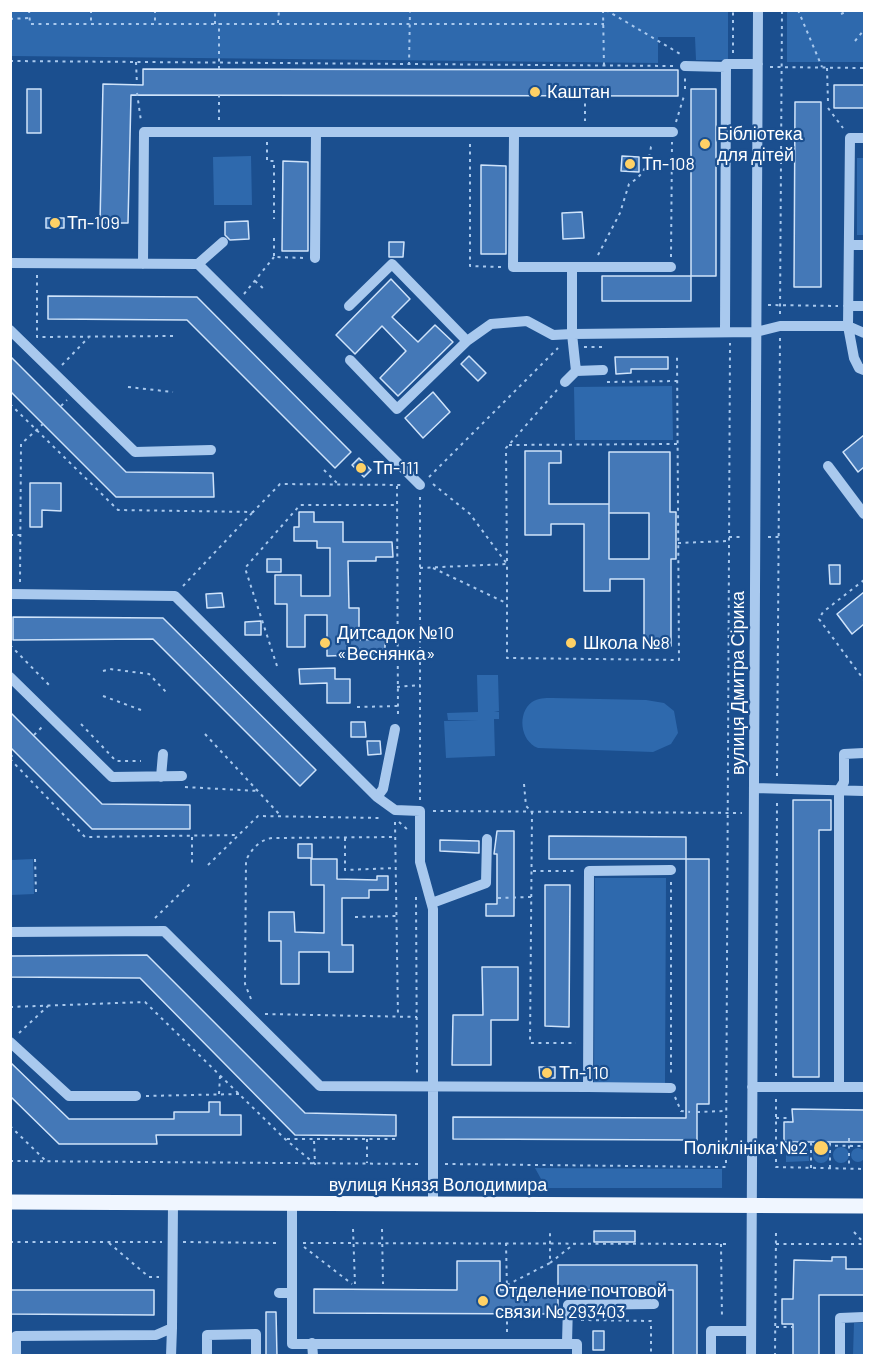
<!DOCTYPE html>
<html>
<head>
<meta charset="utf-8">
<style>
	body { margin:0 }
	#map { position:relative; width:875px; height:1366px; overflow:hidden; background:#1b4f8f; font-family:Barlow,sans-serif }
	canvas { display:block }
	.frame { position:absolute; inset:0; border:12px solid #fff; pointer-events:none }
</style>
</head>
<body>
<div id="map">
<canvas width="875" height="1366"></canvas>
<div class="frame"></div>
</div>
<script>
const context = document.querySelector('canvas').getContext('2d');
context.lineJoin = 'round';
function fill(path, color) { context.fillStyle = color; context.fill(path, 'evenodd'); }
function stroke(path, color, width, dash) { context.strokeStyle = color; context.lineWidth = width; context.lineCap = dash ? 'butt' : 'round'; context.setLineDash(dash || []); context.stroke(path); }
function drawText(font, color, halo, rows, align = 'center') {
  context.font = font + ' Barlow,sans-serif'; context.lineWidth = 4.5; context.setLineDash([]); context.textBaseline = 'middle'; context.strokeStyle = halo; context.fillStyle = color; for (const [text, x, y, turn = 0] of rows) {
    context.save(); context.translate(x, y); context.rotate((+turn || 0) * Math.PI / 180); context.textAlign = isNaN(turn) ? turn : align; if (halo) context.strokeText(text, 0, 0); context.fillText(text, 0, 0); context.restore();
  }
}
fill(new Path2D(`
	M10,11h718v49h-32l-1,-23h-37v26l-647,-7z
	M787,11h77v51h-77z
	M251,156l1,49h-38l-1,-48z
	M857,158h7v77h-7z
	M672,386l1,54h-98l-1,-53z
	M477,675h21l1,36 -5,1h5v7h-5l1,37 -49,2 -2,-37 34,-1h-30l-1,-7 31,-1z
	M552,698l94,2 18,3 10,8 4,22 -7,11 -18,8 -115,-4c-18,-7 -21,-35 -6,-46 6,-4 13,-4 20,-4z
	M33,859l1,35 -23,1v-35z
	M595,878h71l-1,206 -71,-1z
	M833 1155a8 8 0 1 1 16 0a8 8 0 1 1-16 0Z
	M813 1155a8 8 0 1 1 16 0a8 8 0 1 1-16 0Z
	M851 1155a7 7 0 1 1 14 0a7 7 0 1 1-14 0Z
	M808,1148l1,13 -23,1v-13z
	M535,1168l187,1v19h-176z
	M854,1323h10v32h-11z`), '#2e69ad');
const building = new Path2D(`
	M143,69l535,1v26l-547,-1 -3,128h-28l3,-139 40,1z
	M834,85h30v23h-30z
	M27,89h14v44h-14z
	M691,89h25v187h-25z
	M795,102h26v185h-27z
	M622,156l17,1v15l-18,-1z
	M283,161l25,1v89h-26z
	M481,165l25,1v88h-25z
	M582,212l2,26 -21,1 -1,-26z
	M46,218h18v10h-18z
	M248,221l1,18 -19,1 -5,-5v-13z
	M389,242h15l-1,15h-14z
	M602,276h89v25h-89z
	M391,279l19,20 -18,18 26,25 17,-17 18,17 -55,54 -18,-18 26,-27 -24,-25 -27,28 -19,-19z
	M48,296l149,1 154,155 -16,16 -148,-148 -139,-1z
	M10,356l116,116 87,1 1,24h-98l-106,-106z
	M469,356l17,17 -8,8 -17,-17z
	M615,357h53v12h-37v4l-15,1z
	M433,392l17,20 -27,26 -18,-20z
	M864,435v32l-6,5 -15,-20z
	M525,451h36v12h-12v41h60v55h40v-46h-40v-61h61v60h6v47h-5v87h-27v-67h-34v12h-26v-67h-33v11h-26z
	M359,458l12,12 -7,7 -12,-12z
	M30,483h31v28l-19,-1v17h-12z
	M299,512h15v10h29v20h49l1,15h-17v4h-28l1,47h10v32l26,-1v15l-58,2v-41h-22v32h-18v-43h-12v-29h26v21h29v-48h-13v-7h-23v-14h5z
	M267,559h14v13h-14z
	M829,565h11v19h-10z
	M864,592v32l-12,10 -15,-20z
	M222,593l2,14 -17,1 -1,-14z
	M13,617l150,1 153,152 -16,16 -147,-147 -140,1z
	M261,621v14h-16v-13z
	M335,668v11h15v24h-23v-20l-27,1 -1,-15z
	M10,712l92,92 88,1v24h-98l-82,-82z
	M351,722h14l1,15h-15z
	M367,741h13l1,13 -13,1z
	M793,800h38v30h-12v247h-26z
	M497,831h17v85h-28v-12h11v-50h-3z
	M549,836l137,1v22h-137z
	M440,840l39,1v12l-39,-2z
	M298,844h14v14h-14z
	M311,859h26v20l40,1v-4h11v14h-19v8h-27v47h11v27h-24v-20h-30v32h-18v-43h-12v-29h25l1,20 29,1v-48h-13z
	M686,859h23v245h-12v36l-244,-1v-22l233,1z
	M545,885h25l-1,142 -24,-1z
	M147,955l158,158 91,2v21l-101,-1 -155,-157 -130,-1v-21z
	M482,967h36v53h-27v45h-39l1,-50h30z
	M10,1062l59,57h105v-7h35v-10h11v13h21v20h-85l1,9h-98l-49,-48z
	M539,1067h16v11h-15z
	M792,1109l72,1v32h-80v-20h9z
	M594,1231h41v11h-41z
	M832,1257h14v12h18v26h-45v61h-26v-32h-11v-25h11l1,-39 38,1z
	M457,1261h43v29h58v24l-244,-1v-24l143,1z
	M558,1265h139v91h-24v-66h-115z
	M10,1290h144v25l-144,-1z
	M266,1312h10l1,44h-11z
	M593,1331h11v19h-11z`);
fill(building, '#4478b7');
stroke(building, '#cfe3fa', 1.5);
stroke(new Path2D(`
	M29,10l1,14h189
	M91,10v14
	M155,10v14
	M603,10l1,56
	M606,10l76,45
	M798,10l24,57
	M841,14l9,-4
	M10,19l19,-1
	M278,23l1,-13
	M215,24v-14
	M855,41l9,-11
	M733,53v-43
	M10,61l663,5
	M136,62l1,23
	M409,65l1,-55
	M770,67l94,1
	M827,68l1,34
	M219,69v-45h385
	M685,89v-12
	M137,93l4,28
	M585,96v25
	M828,108l15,20
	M219,120v-25
	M676,122l8,-26
	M267,142v19h7v58
	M470,144v122l31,1
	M274,238v19l30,1
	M598,255l22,-42 9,-29c16,-10 19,-20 22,-37l4,-3
	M671,257l1,-115
	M37,275v62l138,-1
	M255,281l10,9
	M244,294l30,-37
	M768,305l70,1
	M780,314l2,-304
	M584,347h21
	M62,365l27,-28
	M607,382l70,-1
	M128,387l45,5
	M10,404l108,106 135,2 27,-28 122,1
	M61,406l6,-6
	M509,445l168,-1
	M324,470l13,13
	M429,477l129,-129
	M433,484l37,30 37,50v94l172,2 -2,-306
	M397,486l1,231
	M10,535h10
	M729,537h15
	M768,537h11
	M678,543l51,-2
	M420,568l87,-4 -1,-116 51,-58
	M433,568l73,35
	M864,580l-41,32 -4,7 45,61
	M20,582l1,-138 22,-20
	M183,586l70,-74
	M10,645l41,42
	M277,666l-32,-98 55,-63h95
	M103,671l7,-2 39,5 18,19
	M397,687l23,-2
	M103,696l38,14
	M357,707l41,-1
	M81,724l35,37h25
	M205,734l75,81
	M34,735l10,-10
	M10,757l6,-4
	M10,759l75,78 153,-2
	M777,776l3,-439
	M524,784l2,22 6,6 -2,231h46
	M185,787l73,4
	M420,800v-303
	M433,811l309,2
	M395,822l3,195
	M399,822l9,8
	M192,837v29
	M345,838v32l51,-2
	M35,859l1,33
	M208,865l50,-49 125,2
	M533,871h45
	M671,882v195
	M416,897l1,177
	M498,898l33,-1
	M355,917l41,-1
	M155,918l37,-36
	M251,999l-6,-15 1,-124c6,-11 13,-20 26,-22l123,-1
	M10,1007l135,-5 140,137 30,25 -1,-24
	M265,1014l152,3
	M19,1033l29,-27
	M776,1076l1,-277
	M219,1094l1,-18
	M146,1096l93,-2
	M675,1097l6,14 9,1
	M776,1099v68l88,2
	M697,1112l28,-1
	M776,1118h12v4
	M10,1126l35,34
	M849,1138v30
	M287,1139h111
	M367,1139v24
	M775,1145l89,1
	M10,1161l412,3
	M445,1164l281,3 4,-824
	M811,1168v-30
	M830,1168v-30
	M353,1229l2,55
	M382,1229l1,55
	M854,1232l10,11
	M10,1242h152
	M183,1242l96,1
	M109,1243l40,34h10
	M303,1243l423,1
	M506,1243l1,47
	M721,1244l1,75
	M776,1244h88
	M304,1247l48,37
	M550,1263l24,-19
	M507,1285l43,-22v-34
	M507,1314v18
	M581,1320l70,1v35
	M776,1327h17
	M775,1356l1,-125`), '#a9c9ee', 2, [3, 4.5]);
stroke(new Path2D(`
	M685,66l41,1
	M514,133l-1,134h158
	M849,245h15
	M315,258l1,-126
	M10,263l188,1 222,221
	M143,264l1,-132h529
	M198,264l25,-22
	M572,267v67l184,-2 24,-6h68l2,-188h14
	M349,306l43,-42 75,77 24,-17 36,-3 26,14 19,-1 4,37 -11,11
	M848,306h16
	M848,326l6,32 5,10 5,2
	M848,326l16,7
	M10,330l125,122 76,-2
	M725,332l1,-268h32
	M350,360l47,49 70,-68
	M576,371l27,-1
	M828,466l36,48
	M10,594l165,2 202,201 18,13 25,1v51l13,47v295
	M10,677l102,100 70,-1
	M161,777l2,-23
	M754,788l110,3
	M377,797l6,-8 12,-60
	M432,903l54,-20 1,-44
	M10,932l154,-1 156,155 268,1 1,-216 82,-1
	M10,1042l59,54h67
	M588,1087l83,1
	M752,1087h112
	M839,1087v-297l5,-8v-28l20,-1
	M292,1204v140h285v12
	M279,1293h13
	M312,1343l1,13
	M567,1343l1,-38 86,-1
	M16,1356v-20l140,-1 16,-7 1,-125
	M171,1356l1,-28
	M207,1356v-21l49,-1v22
	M711,1356v-25h40
	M751,1356l7,-1346
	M840,1356v-38l24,-1`), '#a9c9ee', 10);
stroke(new Path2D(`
	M10,1202l854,4`), '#f0f6ff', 15);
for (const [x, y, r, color] of [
	[535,92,6,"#ffd166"],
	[705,144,6,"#ffd166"],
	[630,164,6,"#ffd166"],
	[55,223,6,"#ffd166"],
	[361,468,6,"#ffd166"],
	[325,643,6,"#ffd166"],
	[571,643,6,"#ffd166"],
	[547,1073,6,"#ffd166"],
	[821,1148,8,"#ffd166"],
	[483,1301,6,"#ffd166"]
]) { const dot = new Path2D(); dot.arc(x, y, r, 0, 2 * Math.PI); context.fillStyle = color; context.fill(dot); stroke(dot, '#1b4f8f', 2); }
drawText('18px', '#fff', '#1b4f8f', [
	["Каштан",547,92],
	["Бібліотека",717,134],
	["для дітей",717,155],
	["Тп-108",642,164],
	["Тп-109",67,223],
	["Тп-111",373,468],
	["Дитсадок №10",337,633],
	["«Веснянка»",337,654],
	["Школа №8",583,643],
	["Тп-110",559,1073],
	["Поліклініка №2",808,1148,"right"],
	["Отделение почтовой",495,1291],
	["связи № 293403",495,1312]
], 'left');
drawText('18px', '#fff', '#1b4f8f', [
	["вулиця Дмитра Сірика",738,683,-90],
	["вулиця Князя Володимира",438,1185]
]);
</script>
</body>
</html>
